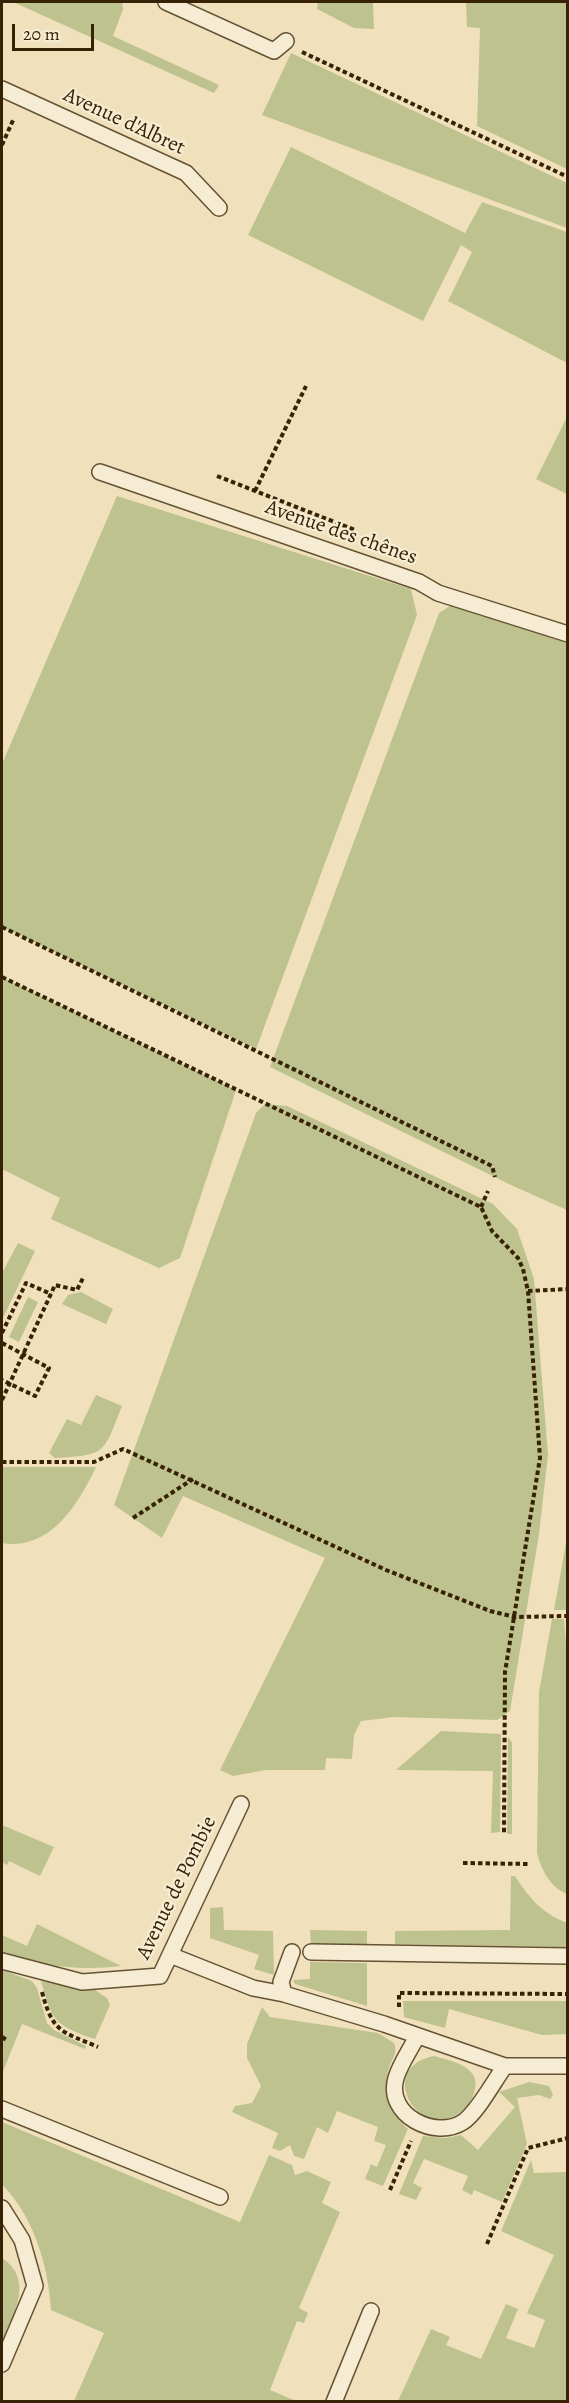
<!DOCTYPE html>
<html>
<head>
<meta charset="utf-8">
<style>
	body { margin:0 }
	#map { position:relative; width:569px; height:2403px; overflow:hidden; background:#f0e1bc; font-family:Alegreya,serif }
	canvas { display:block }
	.frame { position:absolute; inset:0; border:3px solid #372205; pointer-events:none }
	.scale { position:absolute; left:12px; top:24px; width:82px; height:27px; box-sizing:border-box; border:3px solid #372205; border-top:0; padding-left:8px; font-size:18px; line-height:21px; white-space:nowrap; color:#372205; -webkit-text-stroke:4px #f5ecd3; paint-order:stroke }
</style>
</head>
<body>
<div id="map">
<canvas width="569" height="2403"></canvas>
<div class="frame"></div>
<div class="scale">20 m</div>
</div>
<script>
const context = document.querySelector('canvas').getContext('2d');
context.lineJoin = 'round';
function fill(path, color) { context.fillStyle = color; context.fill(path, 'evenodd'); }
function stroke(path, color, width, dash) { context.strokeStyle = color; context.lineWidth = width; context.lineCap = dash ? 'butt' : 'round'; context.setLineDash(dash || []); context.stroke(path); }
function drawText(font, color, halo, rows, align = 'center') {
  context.font = font + ' Alegreya,serif'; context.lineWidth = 4.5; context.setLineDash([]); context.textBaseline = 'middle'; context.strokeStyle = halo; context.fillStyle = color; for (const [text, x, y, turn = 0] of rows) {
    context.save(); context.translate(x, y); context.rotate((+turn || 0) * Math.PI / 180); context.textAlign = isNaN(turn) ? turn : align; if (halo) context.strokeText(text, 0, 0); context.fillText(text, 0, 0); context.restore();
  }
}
fill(new Path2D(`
	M13,2h109l1,7 -10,27 106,49 -5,8z
	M318,2h55l1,27 -20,-1 -37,-19z
	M466,2h101v167l-90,-43 3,-98 -13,-1z
	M291,53l276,130v45l-305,-113z
	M291,147l174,86 17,-31 85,30v131l-119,-62 24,-49 -11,-7 -38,76 -175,-86z
	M567,417v77l-31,-15z
	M117,496l294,93 6,26 -161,434 -254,-122v-163z
	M453,604l114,39v567l-54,-24 -243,-119 169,-454z
	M2,977l234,113 -56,168 -21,10 -108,-49 9,-21 -58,-29z
	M265,1104l22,2 206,98 24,25 17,50 14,176 -9,79 -29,177 -13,9 -103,-3 -33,4 -7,14 -2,24 -26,-1 -1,12h-59l-33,6 -13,-6 105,-212 -142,-62 -21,42 -48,-33 142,-392z
	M18,1243l17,8 -33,69v-47z
	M81,1292l32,17 -7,15 -44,-20 6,-9z
	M28,1297l10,5 -19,40 -10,-5z
	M96,1395l26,11c-19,48 -15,49 -67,52l-6,-5 18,-34 14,6z
	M2,1467h94c-18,38 -46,84 -94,76z
	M567,1533v77h-13l12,-67z
	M552,1619h12l4,51 -1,224c-17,-7 -25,-23 -30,-41l2,-161z
	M441,1731l60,3 -1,98 -9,1 2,-62 -97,-1z
	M508,1737l4,6v91h-5z
	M2,1825l52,22 -14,29 -31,-15 -2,4 -5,-3z
	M511,1876h4c15,23 27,37 52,47v24l-172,-3v-13l115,-1z
	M223,1907l1,23 49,1 1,44 -20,-6 5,-14 -49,-17v-30z
	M37,1924l84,42c-42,5 -79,0 -119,-12v-19l25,11z
	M310,1930l57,1v15l-56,-1z
	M310,1962l57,1v43l-72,-22 -2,-4 17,-1z
	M2,1970l30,11 5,7 10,35 7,7 32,16 -1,3 -63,-25 -20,50z
	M41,1981l51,7 15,10 3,7 -15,34c-40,-13 -43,-18 -54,-58z
	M403,2001h164v33l-25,1 -93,-26 -4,19 -41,-11z
	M262,2007l8,10 108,16 16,10c4,9 -1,14 -4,22 -9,23 1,48 18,64l-25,57 -18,-7 6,-15 6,3 9,-22 -12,-4 4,-14 -41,-16 -9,22 -11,-6 -13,32 -10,-3 -4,-11 -10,6 -8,-3 6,-15 -46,-21 3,-6 17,-3 9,-17 -14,-28v-14z
	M434,2056c17,5 46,10 41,33 -2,9 -7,18 -14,23 -43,32 -86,-45 -27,-56z
	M529,2082l20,4 4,9 -3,4 -11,-4 -22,3 10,46 -25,58 -28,-12 -2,5 -10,-5 6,-14 -44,-17 -11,24 9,5 -6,12 -17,-6 24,-58 23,2 15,-3 17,15 37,-43 -16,-15z
	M2,2122l238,100 29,-67 23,10 3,10 12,-4 24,11 -9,21 18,9 -41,96 9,5 -4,10 -7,-2 -27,69 26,11h-222l30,-68 -53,-23c-3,-46 -17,-92 -49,-126z
	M531,2160l3,13 33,-1v229h-169l33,-72 19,8 -4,8 35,14 25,-55 12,5 -12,29 28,10 11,-28 -18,-7 27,-58 -53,-24z
	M2,2258c33,22 11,57 0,85z`), '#bdc28e');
const lane = new Path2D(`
	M166,2l108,49 12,-10
	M2,89l184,84 33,35
	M100,472l319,110 19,11 130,41
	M311,1952l257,4
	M170,1955l83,33 31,6 100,30 121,42h63
	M2,1961l80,21 78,-6 81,-172
	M284,1994l-3,-12 11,-30
	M417,2036c-6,13 -17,28 -21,42 -11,37 39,62 67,44 14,-9 31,-41 42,-56
	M2,2109l218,88
	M2,2208l20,32 13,46 -33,78
	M334,2402l37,-91`);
stroke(lane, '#655233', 18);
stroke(new Path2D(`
	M302,52l266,125
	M2,145l12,-27
	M217,476l138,54
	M255,491l51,-105
	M2,927l490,239 3,11
	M2,977l479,230 11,24 26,27 5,11 5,22 12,167 -35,214 -1,161
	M481,1207l7,-16
	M528,1291l40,-2
	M2,1333l24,-50 25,11
	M2,1343l47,25 -14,28 -33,-16
	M2,1400l53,-115 22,5 6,-12
	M2,1462h92l29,-13 263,121 104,41 25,6 52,-1 1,6
	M133,1518l60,-39
	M463,1863l67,1
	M42,1992c11,41 19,39 56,55
	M399,2007v-14l169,1
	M2,2037l6,4
	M390,2190l21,-49
	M487,2244l41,-96 40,-10`), '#372205', 4, [4.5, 3]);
stroke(lane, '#f5ecd3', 15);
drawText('21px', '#372205', '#f5ecd3', [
	["Avenue d'Albret",124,122,25],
	["Avenue des chênes",341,533,19],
	["Avenue de Pombie",177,1888,-64]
]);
</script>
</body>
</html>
